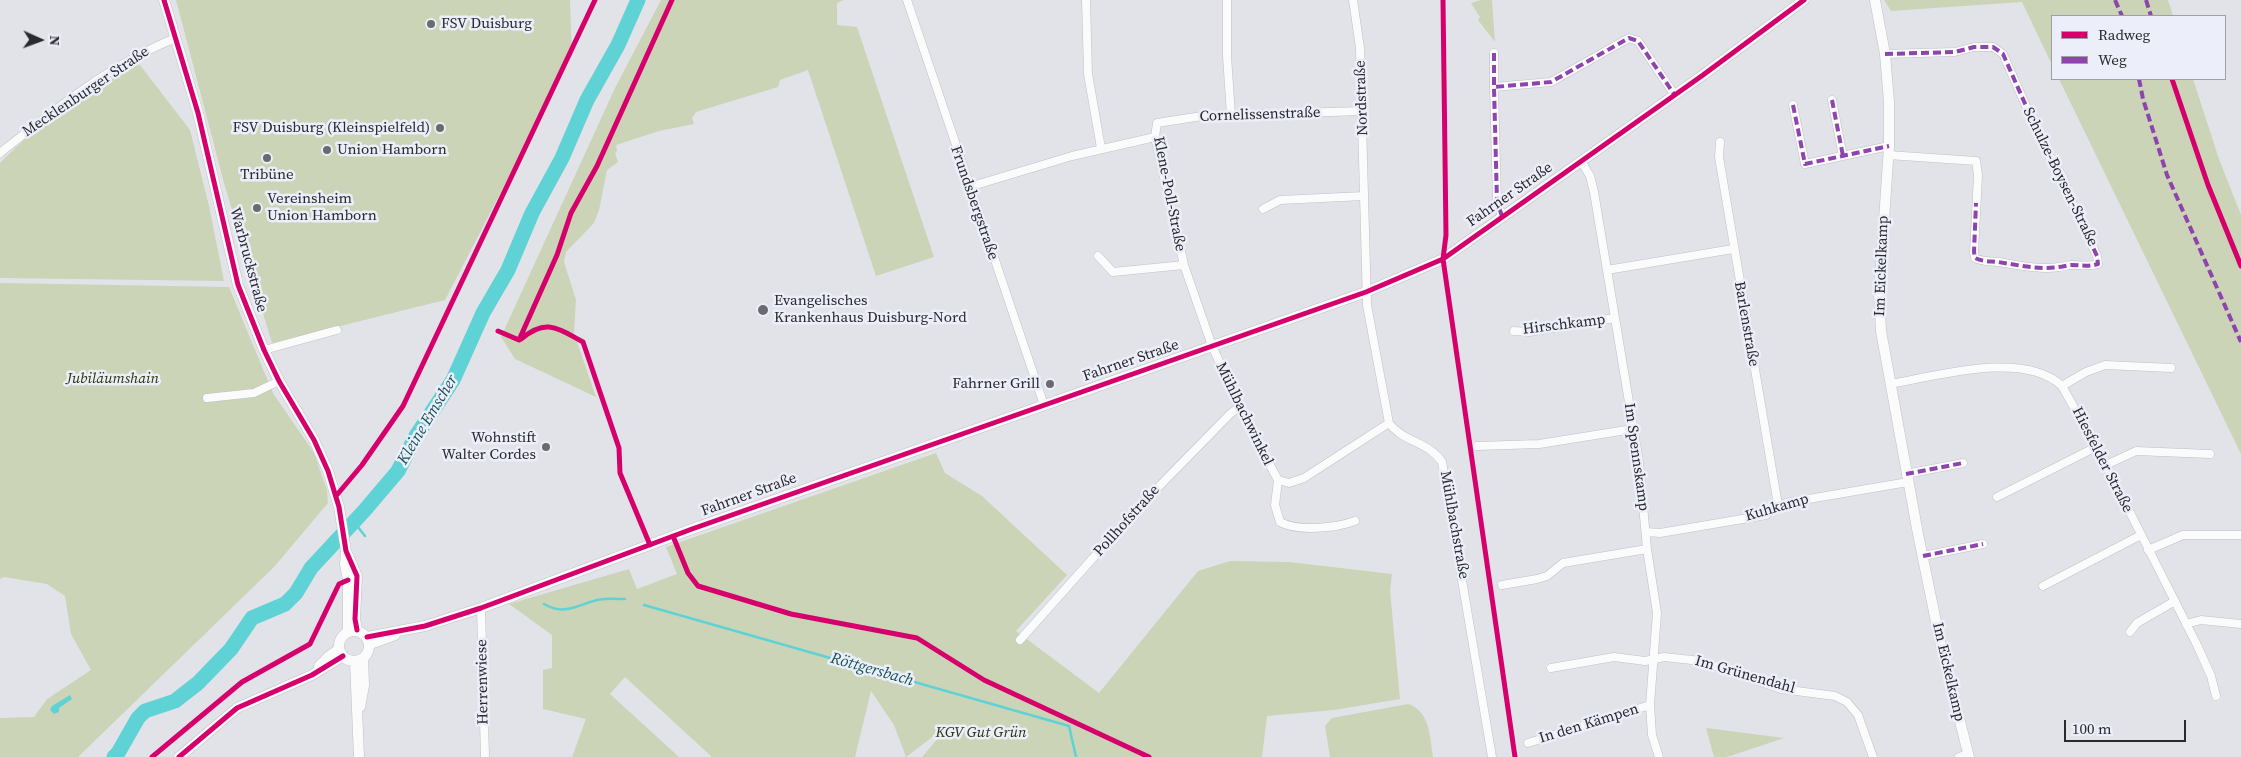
<!DOCTYPE html>
<html>
<head>
<meta charset="utf-8">
<style>
	body { margin:0 }
	#map { position:relative; width:2241px; height:757px; overflow:hidden; background:#e2e3e9; font-family:"Source Serif 4",serif }
	canvas { display:block }
	.legend { position:absolute; left:2051px; top:15px; width:175px; height:65px; box-sizing:border-box; background:#eceef9; border:1px solid #9e9fa8; margin:0; padding:6px 9px; list-style:none; font-size:15px; color:#29292e }
	.legend li { display:flex; align-items:center; gap:10px; height:25px }
	.legend b { width:25px; border:1px solid #9e9fa8 }
	.north { position:absolute; left:15px; top:15px; width:50px; height:50px; -webkit-text-stroke:4px #eceef9; paint-order:stroke; rotate:92deg; font-size:14px; font-weight:700; line-height:20px; text-align:center; color:#29292e }
	.north::after { content:''; display:block; margin:auto; width:18px; height:22px; background:#29292e; clip-path:polygon(50% 0,100% 100%,50% 72%,0 100%) }
	.scale { position:absolute; left:2064px; top:720px; width:122px; height:22px; box-sizing:border-box; border:2px solid #29292e; border-top:0; padding-left:6px; font-size:15px; line-height:18px; white-space:nowrap; color:#29292e; -webkit-text-stroke:4px #eceef9; paint-order:stroke }
</style>
</head>
<body>
<div id="map">
<canvas width="2241" height="757"></canvas>
<ul class="legend">
<li><b style="height:6px;background:#d6006c"></b>Radweg</li>
<li><b style="height:6px;background:#8e44ad"></b>Weg</li>
</ul>
<div class="north">N</div>
<div class="scale">100 m</div>
</div>
<script>
const context = document.querySelector('canvas').getContext('2d');
context.lineJoin = 'round';
function fill(path, color) { context.fillStyle = color; context.fill(path, 'evenodd'); }
function stroke(path, color, width, dash) { context.strokeStyle = color; context.lineWidth = width; context.lineCap = dash ? 'butt' : 'round'; context.setLineDash(dash || []); context.stroke(path); }
function drawText(font, color, halo, rows, align = 'center') {
  context.font = font + ' "Source Serif 4",serif'; context.lineWidth = 5; context.setLineDash([]); context.textBaseline = 'middle'; context.strokeStyle = halo; context.fillStyle = color; for (const [text, x, y, turn = 0] of rows) {
    context.save(); context.translate(x, y); context.rotate((+turn || 0) * Math.PI / 180); context.textAlign = isNaN(turn) ? turn : align; if (halo) context.strokeText(text, 0, 0); context.fillText(text, 0, 0); context.restore();
  }
}
fill(new Path2D(`
	M176,0h394l2,55 -127,245 -173,43 -48,-160z
	M661,0h183l-7,3v22l20,2 77,230 -58,19 -68,-206 -28,10 -2,7 -82,25 -4,6 2,6 -35,7 -43,14 1,6 -2,2 3,9 -11,8 -8,40 -5,13 -28,29 -2,10 12,38 -2,33 22,64 -81,-38 -14,-22 114,-249z
	M1481,0h11l3,42 -17,-22 2,-3 -9,-14z
	M1884,0h284l5,16h-121v49l-30,-63 -131,9z
	M134,63l6,2 50,65 19,76 15,75 -224,-3v-115c38,-40 89,-69 134,-100z
	M2059,79h134l26,80 22,56v239z
	M0,283l229,4 44,106 41,60 13,37 1,13 -54,64 -196,190h-78v-39l34,-1 13,-18 44,-29 -20,-36 -6,-38 -18,-12 -43,-7 -4,2z
	M936,453l9,20 37,23 85,79 -51,56 83,62 99,-122 32,-10 59,1 103,12 -2,16 10,109 -66,11 -67,6 -5,41h-340l29,-34 -45,34 -12,-32 -23,-34 -16,66h-143l-87,-80 -15,17 69,63h-107l14,-38 -43,-10v-39l9,-2v-33l-43,-31 120,-35 8,20 40,-15 -11,-27z
	M1408,704c22,7 22,33 25,53h-103l-5,-31 7,-8z
	M1706,728l78,10 -57,19h-13z`), '#cbd4b6');
fill(new Path2D(`
	M70,695l2,4 -13,9v4l-5,2 -4,-4 2,-4z`), '#5fd2d5');
stroke(new Path2D(`
	M354,522l11,14
	M544,604c20,12 34,1 53,-4 10,-2 19,-1 28,-1
	M644,605l425,121 7,31`), '#5fd2d5', 2.5);
stroke(new Path2D(`
	M114,757l4,-4 20,-35 7,-7 30,-10 23,-18 33,-34 21,-31 33,-14 11,-11 15,-25 53,-57 34,-40 18,-35 37,-56 30,-67 25,-43 24,-57 30,-55 25,-58 31,-55 20,-45`), '#5fd2d5', 15);
const minor = new Path2D(`
	M907,0l137,405
	M1086,0l2,74 13,74
	M1227,0v56l4,59
	M1353,0l7,48 7,257 22,118c14,19 40,19 53,39l50,295
	M1494,53v34
	M1885,54l70,-2 19,-5h19l10,7 43,97 17,26 7,21 27,58 1,8c-10,3 -18,1 -27,1 -4,0 -8,2 -12,2 -20,3 -41,-2 -61,-5 -8,-1 -15,0 -23,-4l-1,-6 4,-77 -2,-14 -88,-6
	M1832,100l11,56
	M1793,105l12,59 84,-18
	M1362,111l-160,5 -45,7 -2,14 29,128 28,81 38,82 28,52 11,3 15,-5 85,-55
	M1720,142l-1,15 59,348
	M0,153c54,-43 112,-90 176,-115
	M1581,161l9,15 4,16 45,270 8,87 10,64 -7,92 2,30 7,22
	M969,187l103,-31 83,-19
	M1263,209l17,-9 84,-4
	M1502,216l-5,-14 -3,-115 57,-5 78,-44 9,3 36,53
	M1098,256l15,16 71,-7
	M1607,270l126,-21
	M1514,331l15,1 86,-14
	M264,350l73,-20
	M1890,384c47,-8 134,-34 172,2l44,79 91,180 14,31 5,20
	M2062,386l24,-14 19,-7 66,3
	M207,398l47,-5 25,-12
	M1477,446l62,-2 94,-15
	M2106,465l30,-14 74,3
	M1906,474l57,-11
	M1278,480l-3,25 5,17c18,10 56,6 75,-1
	M1997,497l99,-50
	M1646,532l14,1 106,-18 12,-10 13,-3 117,-20
	M2148,550l35,-15h58
	M1923,556l60,-12
	M1502,585l35,-6 10,-3 16,-13 84,-14
	M2043,586l98,-51
	M481,608l4,149
	M2186,624l15,-4 40,4
	M2130,632l7,-9 38,-22
	M1020,640l113,-127 98,-100 9,-6
	M1551,668l63,-11 31,4 19,-4 37,4 80,28 54,7 12,6 11,13 15,42
	M1528,743l122,-38
	M1959,757l9,-3`);
const tertiary = new Path2D(`
	M164,0l34,113 40,172 26,65 15,31 35,59 14,31 11,36 7,44 11,25 -2,43 2,11
	M1875,0l10,54 4,48v44l-10,148 2,37 37,203 23,112 28,111
	M346,552l-1,12 3,16v52
	M339 646a15 15 0 1 1 30 0a15 15 0 1 1-30 0Z
	M367,637l58,-11 56,-18 211,-79 674,-237 77,-33 260,-184 101,-75
	M370,644l25,-9
	M355,661l4,96
	M319,666l10,-10 10,-7
	M360,707l4,-22 -1,-27
	M179,757l58,-49 75,-33 31,-19`);
stroke(minor, '#bfc0c5', 9);
stroke(tertiary, '#bfc0c5', 11);
stroke(minor, '#fbfbfc', 8);
stroke(tertiary, '#fbfbfc', 10);
stroke(new Path2D(`
	M2115,0l7,16
	M2146,0l5,16
	M1494,53v34
	M1885,54l70,-2 19,-5h19l10,7 43,97 17,26 7,21 27,58 1,8c-10,3 -18,1 -27,1 -4,0 -8,2 -12,2 -20,3 -41,-2 -61,-5 -8,-1 -15,0 -23,-4l-1,-6 2,-49
	M2139,79l4,20 24,76 74,167
	M1832,100l11,56
	M1793,105l12,59 84,-18
	M1502,216l-5,-14 -3,-115 57,-5 78,-44 9,3 36,53
	M1906,474l57,-11
	M1923,556l60,-12`), '#8e44ad', 4, [8, 4]);
stroke(new Path2D(`
	M164,0l34,113 40,172 26,65 15,31 35,59 14,31 11,36 7,44 11,25 -2,43 2,11
	M1443,0l3,235 -3,24 72,498
	M2172,79l36,106 33,81
	M498,331l21,9 38,-85 14,-42 26,-47 75,-166
	M521,339c25,-21 36,-11 62,3l36,106 1,25 30,72
	M336,496l26,-31 41,-59 192,-406
	M673,536l15,37 10,13 93,28 126,24 67,42 165,77
	M367,637l58,-11 56,-18 211,-79 674,-237 77,-33 260,-184 101,-75
	M152,757l90,-75 68,-38 29,-60 9,-4
	M179,757l58,-49 75,-33 31,-19`), '#d6006c', 5);
for (const [x, y, r, color] of [
	[431,24,5,"#6a6a6f"],
	[440,128,5,"#6a6a6f"],
	[327,150,5,"#6a6a6f"],
	[267,158,5,"#6a6a6f"],
	[257,208,5,"#6a6a6f"],
	[763,310,6,"#6a6a6f"],
	[1050,384,5,"#6a6a6f"],
	[546,447,5,"#6a6a6f"]
]) { const dot = new Path2D(); dot.arc(x, y, r, 0, 2 * Math.PI); context.fillStyle = color; context.fill(dot); stroke(dot, '#eceef9', 2); }
drawText('15px', '#29292e', '#eceef9', [
	["FSV Duisburg",441,24],
	["FSV Duisburg (Kleinspielfeld)",430,128,"right"],
	["Union Hamborn",337,150],
	["Tribüne",267,175,"center"],
	["Vereinsheim",267,199],
	["Union Hamborn",267,216],
	["Evangelisches",774,301],
	["Krankenhaus Duisburg-Nord",774,318],
	["Fahrner Grill",1040,384,"right"],
	["Wohnstift",536,438,"right"],
	["Walter Cordes",536,455,"right"]
], 'left');
drawText('15px', '#29292e', '#eceef9', [
	["Mecklenburger Straße",86,92,-34],
	["Nordstraße",1362,98,-92],
	["Cornelissenstraße",1260,115,-2],
	["Schulze-Boysen-Straße",2060,177,64],
	["Klene-Poll-Straße",1169,194,79],
	["Fahrner Straße",1510,195,-35],
	["Frundsbergstraße",974,203,71],
	["Warbruckstraße",248,260,75],
	["Im Eickelkamp",1882,266,-88],
	["Barlenstraße",1746,324,80],
	["Hirschkamp",1564,325,-7],
	["Fahrner Straße",1131,361,-19],
	["Mühlbachwinkel",1244,414,64],
	["Im Spennskamp",1636,457,82],
	["Hiesfelder Straße",2102,460,63],
	["Fahrner Straße",749,495,-20],
	["Kuhkamp",1777,508,-16],
	["Pollhofstraße",1127,521,-48],
	["Mühlbachstraße",1454,525,80],
	["Im Eickelkamp",1948,672,77],
	["Im Grünendahl",1745,675,16],
	["Herrenwiese",483,682,-91],
	["In den Kämpen",1589,724,-17]
]);
drawText('italic 15px', '#2b330a', '#eceef9', [
	["Jubiläumshain",113,379],
	["KGV Gut Grün",981,733]
]);
drawText('italic 16px', '#135354', '#eceef9', [
	["Kleine Emscher",428,420,-59],
	["Röttgersbach",872,670,16]
]);
</script>
</body>
</html>
